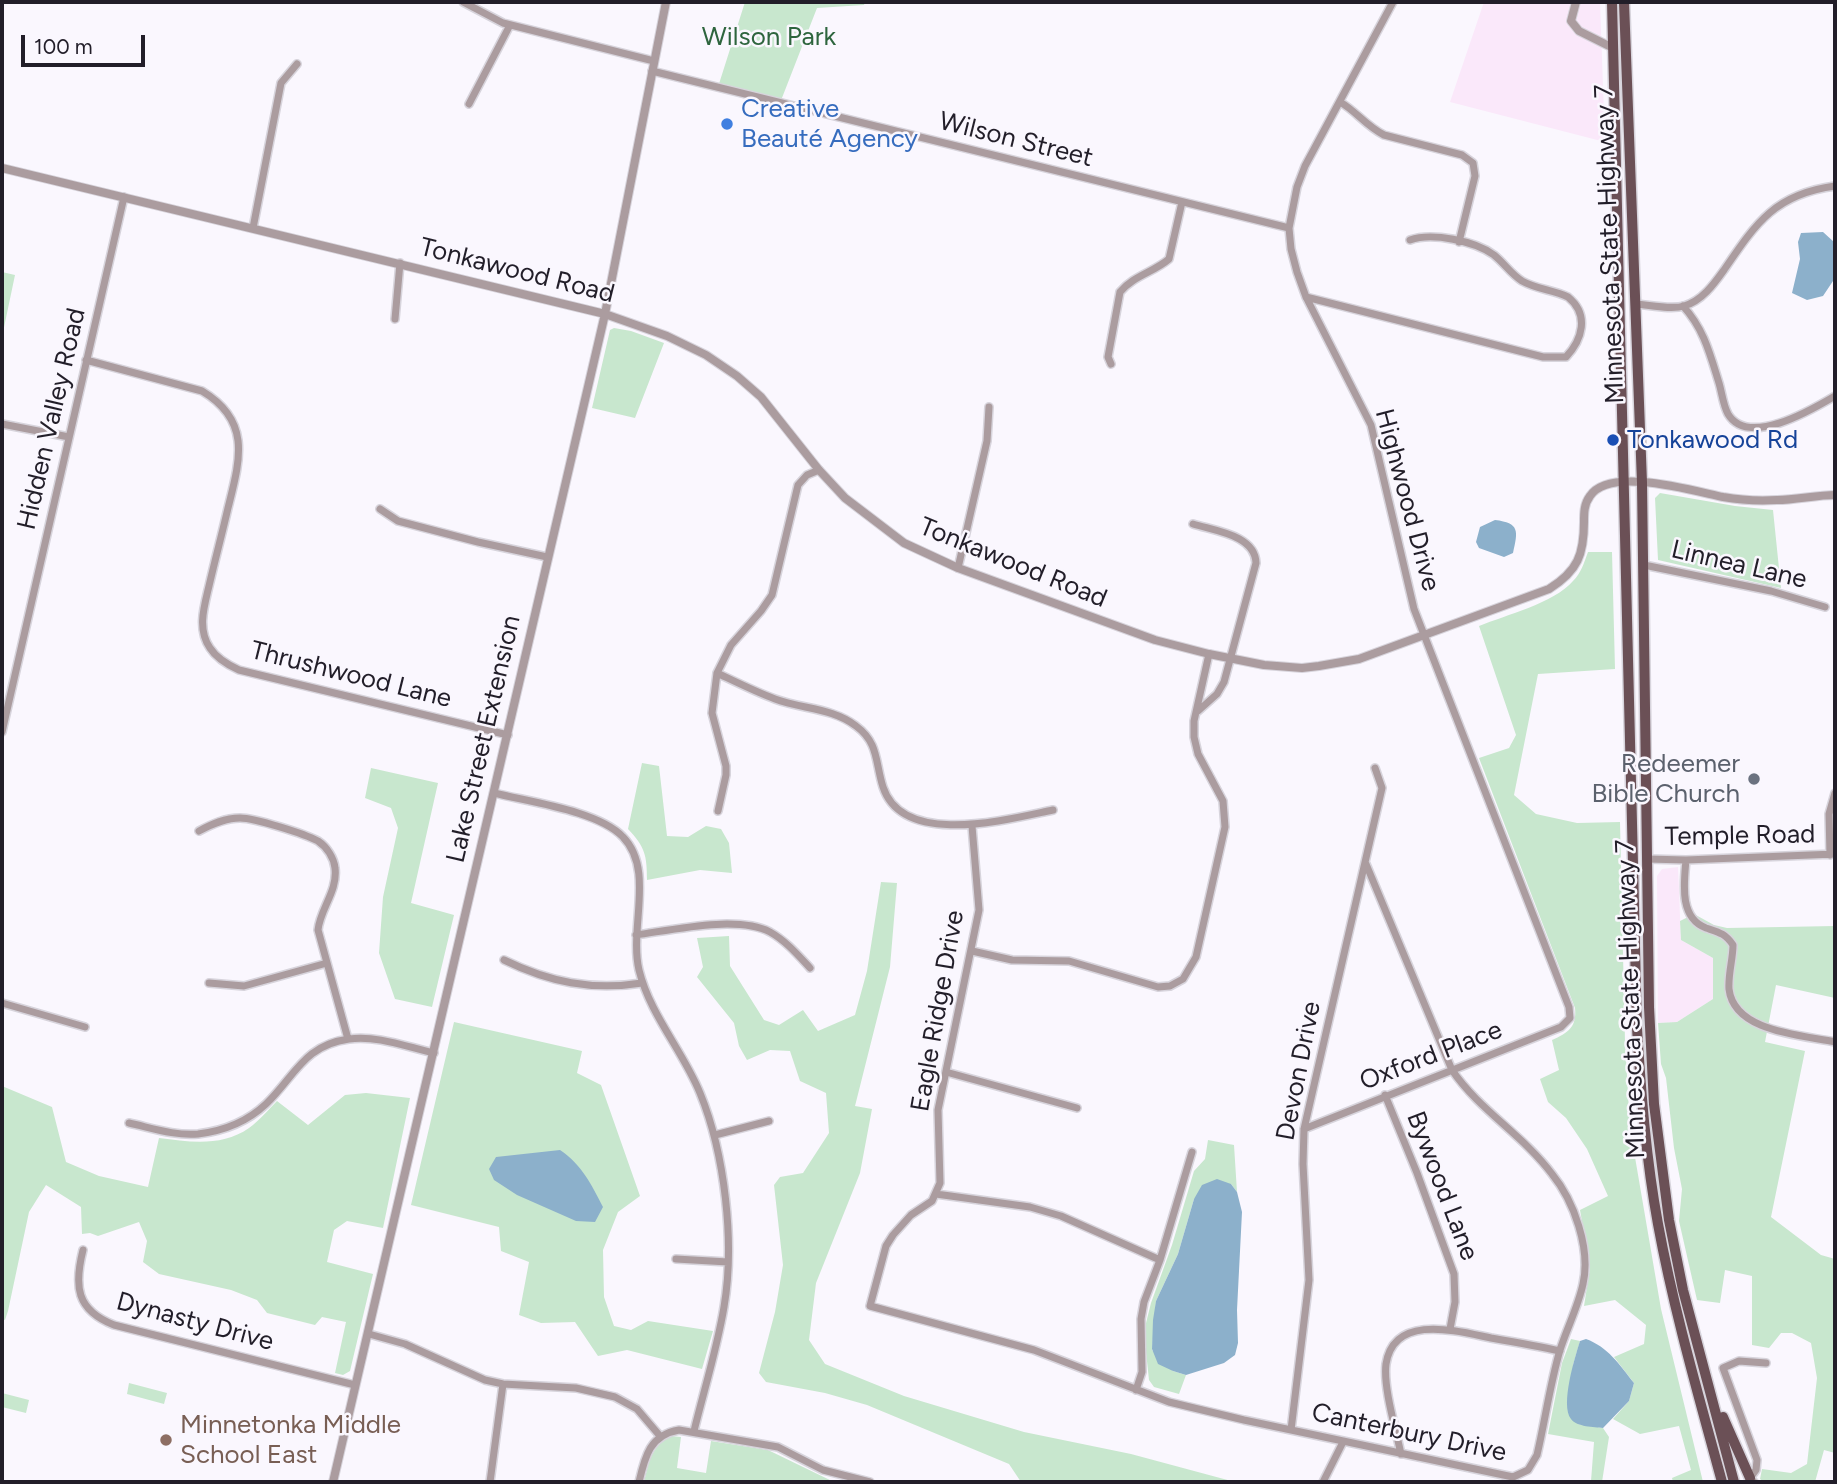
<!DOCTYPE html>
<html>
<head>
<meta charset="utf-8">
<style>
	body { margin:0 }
	#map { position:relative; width:1837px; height:1484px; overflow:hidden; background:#faf7fe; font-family:Figtree,sans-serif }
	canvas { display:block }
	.frame { position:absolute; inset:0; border:4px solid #221e29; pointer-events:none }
	.scale { position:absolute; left:21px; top:35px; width:124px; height:32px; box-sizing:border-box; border:4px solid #221e29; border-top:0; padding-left:9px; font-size:21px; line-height:24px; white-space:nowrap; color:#221e29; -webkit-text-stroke:5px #faf7fe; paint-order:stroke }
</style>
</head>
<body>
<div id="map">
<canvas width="1837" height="1484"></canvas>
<div class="frame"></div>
<div class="scale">100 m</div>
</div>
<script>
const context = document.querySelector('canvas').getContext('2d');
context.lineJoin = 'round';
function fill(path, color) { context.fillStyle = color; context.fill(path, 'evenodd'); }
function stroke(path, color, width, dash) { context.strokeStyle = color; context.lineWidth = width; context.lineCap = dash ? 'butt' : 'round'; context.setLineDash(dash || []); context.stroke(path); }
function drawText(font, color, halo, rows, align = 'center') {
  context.font = font + ' Figtree,sans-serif'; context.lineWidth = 5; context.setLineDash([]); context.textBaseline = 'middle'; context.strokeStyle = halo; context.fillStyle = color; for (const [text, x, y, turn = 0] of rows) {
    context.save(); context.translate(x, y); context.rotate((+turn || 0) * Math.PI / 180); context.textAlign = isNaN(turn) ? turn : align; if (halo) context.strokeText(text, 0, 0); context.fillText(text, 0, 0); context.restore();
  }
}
fill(new Path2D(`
	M1484,2h116l5,140 -155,-40z
	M1678,867l3,73 32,18v41l-36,23 -19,1 -1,-147 5,-7z`), '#fae8fa');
fill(new Path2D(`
	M745,2h120l-1,3 -47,3 -37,95 -62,-16z
	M2,272l13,3 -13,62z
	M614,328l17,3 33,12 -29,75 -43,-10 18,-78z
	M1660,493l75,13 38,4 8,78 -123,-28 -3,-62z
	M1588,552h24l3,117 -77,5 -24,121 22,19 41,9 43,-1 5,220 5,86 31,181 42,173h-30l-1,-4 19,-8 -12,-44 -39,8 -27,-15 16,-18 5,-18 -20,-26 30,-13 2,-19 -31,-25 -31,6 6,-38 -10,-58 28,-14 -21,-47 -21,-31 -18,-16 -8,-23 19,-9 -7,-30c16,-7 25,-13 23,-32l-96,-250 30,-10 7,-13 -37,-109c27,-11 75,-23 94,-45 8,-8 11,-18 15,-29z
	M642,763l17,3 8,70 21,1 18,-11 15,3 8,14 3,30 -32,-3 -53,10c0,-25 -2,-33 -19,-51z
	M371,768l67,15 -27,120 43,12 -22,92 -37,-8 -16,-46 4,-56 15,-69 -7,-20 -26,-10z
	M881,882l16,1 -7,84 -35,139 17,3 -12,64 -44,110 -7,57 16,24 79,32 120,36 107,22 104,28h-214l-12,-18 -142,-59 -42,-12 -59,-11 -7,-9 16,-61 8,-47 -9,-80 6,-8 23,-4 26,-40 -3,-40 -26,-12 -10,-30 -20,-1 -23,10 -8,-14 -5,-23 -37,-46 6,-10 -6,-29 32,-2 1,30 34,54 15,5 24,-15 15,21 37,-16 12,-44z
	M1694,914l20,11 13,3 108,-2v72l-59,-13 -11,57 40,9 -34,166 50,38 14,4v194l-11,-3 -9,32h-51l-4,-3 2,-10 29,4 16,-9 10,-86 -6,-35 -19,-10h-11l-12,15 -17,-3v-69l-27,-6 -5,33 -23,-3 -18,-79 3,-32 -8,-41 -8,-70 -5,-14 -3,-41 19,-1 36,-23v-41l-32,-18 -1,-19z
	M454,1022l128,29 -5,22 24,12 39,111 -22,16 -15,38 1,47 10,29 17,4 17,-9 65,10 -11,38 -75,-19 -29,6 -23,-34 -34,1 -22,-8 10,-53 -28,-11 -2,-24 -88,-22z
	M2,1086l50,21 14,55 33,14 49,11 11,-49c31,4 63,9 90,-10 10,-7 19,-18 28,-27l31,24 37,-30 21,-2 44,5 -27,130 -36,-7 -13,9 -7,32 46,12 -23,97 -7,4 -8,-2 11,-51 -24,-5 -7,8 -48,-12 -10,-13 -26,-10 -72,-16 -16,-12 4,-21 -8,-19 -41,14 -8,-3 -8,1 -1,-27 -35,-22 -17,27 -21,99 -3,9 -3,-1z
	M1208,1140l26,5 3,47 -6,-8 -37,15 -16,55 -22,47 -4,49 21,21 13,4 -7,19 -25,-7 -5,-7 -3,-28v-29l5,-20 21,-58 22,-74 11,-12z
	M1571,1339l9,2 -7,24 5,59 25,4 6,9 -7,45 -11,-1 3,-39 -46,-8 14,-71z
	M129,1383l38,10 -3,11 -37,-10z
	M2,1393l27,7 -3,13 -24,-6z
	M671,1436l10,1 -4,31 29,5 5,-32 57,9 66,32h-190c5,-20 7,-36 27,-46z`), '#c8e7ce');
fill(new Path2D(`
	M1823,232l11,10 -1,39 -10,15 -16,4 -15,-7 8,-34 -2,-17 3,-9z
	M1495,520c25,3 23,11 18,33l-9,4 -25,-9 -3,-6 4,-15z
	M560,1150c22,15 31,34 43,57l-8,15 -19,-1 -59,-26 -23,-15 -5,-11 7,-12z
	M1217,1179l14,5 6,8 5,20 -5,98 1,33 -3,12 -11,8 -38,12 -13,-4 -15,-7 -6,-15 1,-29 3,-19 22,-47 16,-55 8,-14z
	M1586,1339c22,8 33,25 48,44l-5,18 -26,27c-9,-1 -26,-1 -32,-9 -11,-14 4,-62 9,-78z`), '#8cb0cb');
const minor = new Path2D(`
	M463,2l40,21 151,38
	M652,71l637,157
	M1340,102c16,9 26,24 44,33l78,20 11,8 2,13 -16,66
	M469,104l41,-79
	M253,228l28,-145 16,-19
	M1306,297l237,60h23c16,-17 24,-42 2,-60 -15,-7 -32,-8 -46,-16 -11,-7 -18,-18 -28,-26 -19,-14 -62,-23 -84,-15
	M1636,304c14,1 35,6 48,2 18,-5 30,-22 40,-36 32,-47 51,-76 111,-84
	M1683,306c21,23 27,48 36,77 3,10 4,22 9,31 20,34 85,-5 107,-18
	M395,319l5,-56
	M86,360l116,31c50,30 38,69 26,117 -6,26 -13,52 -19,78 -5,21 -12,43 1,62 7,11 18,17 29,22l269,65
	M1111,364l-3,-7 12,-65c13,-16 34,-20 49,-33l13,-57
	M2,424l67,13
	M380,509l18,12 80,21 69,15
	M1193,524c22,7 62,11 63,39l-32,119 -7,12 -19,17
	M1644,565l127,26 54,16
	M958,568l29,-127 2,-34
	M717,673c19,9 39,19 58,26 27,10 58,9 81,27 23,17 19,36 27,61 20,61 126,32 170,23
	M2,732l122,-535
	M494,793c36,9 105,18 129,44 32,33 6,91 16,133 11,45 44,81 61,123 25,61 35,150 24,214 -7,42 -20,83 -30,124
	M718,811l8,-36v-9l-14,-53 5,-40 14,-28 30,-34 11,-16 26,-110 9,-10 12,-5
	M972,826l7,84 -41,200 2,73 -8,18 -21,14 -18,20 -7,11 -16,60 164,44 135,52 75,18 269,57 15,-7 9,-15c8,-34 13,-71 23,-105 7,-22 18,-43 23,-66 8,-35 -9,-83 -31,-110 -29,-39 -73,-64 -100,-104l-86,-206
	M199,831c13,-7 26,-13 41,-13 15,0 65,16 78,23 9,6 16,17 17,27 3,23 -15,41 -17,62l30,109
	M1830,855l-1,-41 6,-21
	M1647,859l39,1 149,-6
	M1686,860c-2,23 -7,58 20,68 12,4 19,5 27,17 0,14 -5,29 -4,44 5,43 72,46 106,53
	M636,935c36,-5 101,-20 134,-3 16,9 28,23 40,36
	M972,951l40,9 57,1 89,26 12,-1 13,-7 13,-22 29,-130 -2,-26 -25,-47 -4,-17v-16l15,-67
	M504,960c45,22 88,31 138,23
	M209,983l35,3 83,-23
	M2,1003l83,24
	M946,1072l131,36
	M1385,1095l32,78 37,101 1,28 -5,27
	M129,1123c23,5 46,13 69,11 25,-3 50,-13 68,-30 29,-28 38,-59 83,-65 28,-4 58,8 85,14
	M1304,1129l257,-102 9,-9 -1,-11 -155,-398 -43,-184 -65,-128 -9,-25 -6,-23 -2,-21 8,-41 8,-21 88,-164
	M715,1135l54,-14
	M936,1194l94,13 31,9 99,44
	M83,1250c-9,36 -7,60 31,75l241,60
	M676,1259l52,3
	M369,1334l36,10 80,36 18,4 73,4 39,9 22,12 23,27
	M1136,1390l6,-18 -1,-53 3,-17 16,-42 32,-108
	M1291,1430l18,-150 -6,-116 1,-35 78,-341 -7,-20
	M1401,1454c-5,-24 -18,-67 -15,-90 8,-51 71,-33 105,-26 23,4 46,8 69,13
	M490,1482l13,-98
	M639,1482c6,-26 11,-47 40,-52l99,17 45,23 47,12
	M1323,1482l20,-40
	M1754,1482l-4,-4 6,-8 1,-10 -34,-92 16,-7 27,2`);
const tertiary = new Path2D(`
	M1576,2l-5,19 8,10 34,17
	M2,168l603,146 62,22 39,19 31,21 24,21 58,73 26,28 59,45 54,25 197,72 54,14 55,11 38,3 17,-2 40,-7 190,-70c29,-18 35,-35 35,-67 0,-9 0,-18 6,-26 20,-30 104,-5 133,1 17,3 37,4 54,3 19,0 39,-5 58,-5
	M333,1482l272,-1168 61,-312`);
const primary = new Path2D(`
	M1612,2l25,1026c4,65 9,131 21,196 16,87 41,173 64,258
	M1624,2l18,481 7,524 5,97 15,116 14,70 51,192
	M1723,1417l27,61`);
stroke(minor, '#d7d4dc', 10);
stroke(tertiary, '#d7d4dc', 10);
stroke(primary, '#d7d4dc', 13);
stroke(minor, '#ab9c9f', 7);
stroke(tertiary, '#ab9c9f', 8);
stroke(primary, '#6b5056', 10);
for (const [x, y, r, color] of [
	[727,124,7,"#3f7fe0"],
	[1613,440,7,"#1a4fb4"],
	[1754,779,7,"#6b7280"],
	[166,1440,7,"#8d6e63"]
]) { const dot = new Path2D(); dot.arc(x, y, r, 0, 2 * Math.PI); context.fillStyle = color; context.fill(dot); stroke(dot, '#faf7fe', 2.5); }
drawText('26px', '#2e653e', '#faf7fe', [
	["Wilson Park",769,37]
]);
drawText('26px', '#366cbe', '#faf7fe', [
	["Creative",741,109],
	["Beauté Agency",741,139]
], 'left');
drawText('26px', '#221e29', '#faf7fe', [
	["Wilson Street",1016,140,14],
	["Minnesota State Highway 7",1610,244,-92],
	["Tonkawood Road",517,271,14],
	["Hidden Valley Road",52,419,-77],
	["Highwood Drive",1407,500,75],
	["Tonkawood Road",1013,563,22],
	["Linnea Lane",1739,565,13],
	["Thrushwood Lane",351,675,14],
	["Lake Street Extension",484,739,-77],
	["Temple Road",1740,836,-1],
	["Minnesota State Highway 7",1631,999,-92],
	["Eagle Ridge Drive",938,1011,-80],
	["Oxford Place",1431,1056,-21],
	["Devon Drive",1299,1071,-79],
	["Bywood Lane",1442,1186,69],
	["Dynasty Drive",195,1322,15],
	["Canterbury Drive",1409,1433,12]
]);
drawText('26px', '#164399', '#faf7fe', [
	["Tonkawood Rd",1627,440]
], 'left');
drawText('26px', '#5b616d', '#faf7fe', [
	["Redeemer",1740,764],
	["Bible Church",1740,794]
], 'right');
drawText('26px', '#785e54', '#faf7fe', [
	["Minnetonka Middle",180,1425],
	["School East",180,1455]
], 'left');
</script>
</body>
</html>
